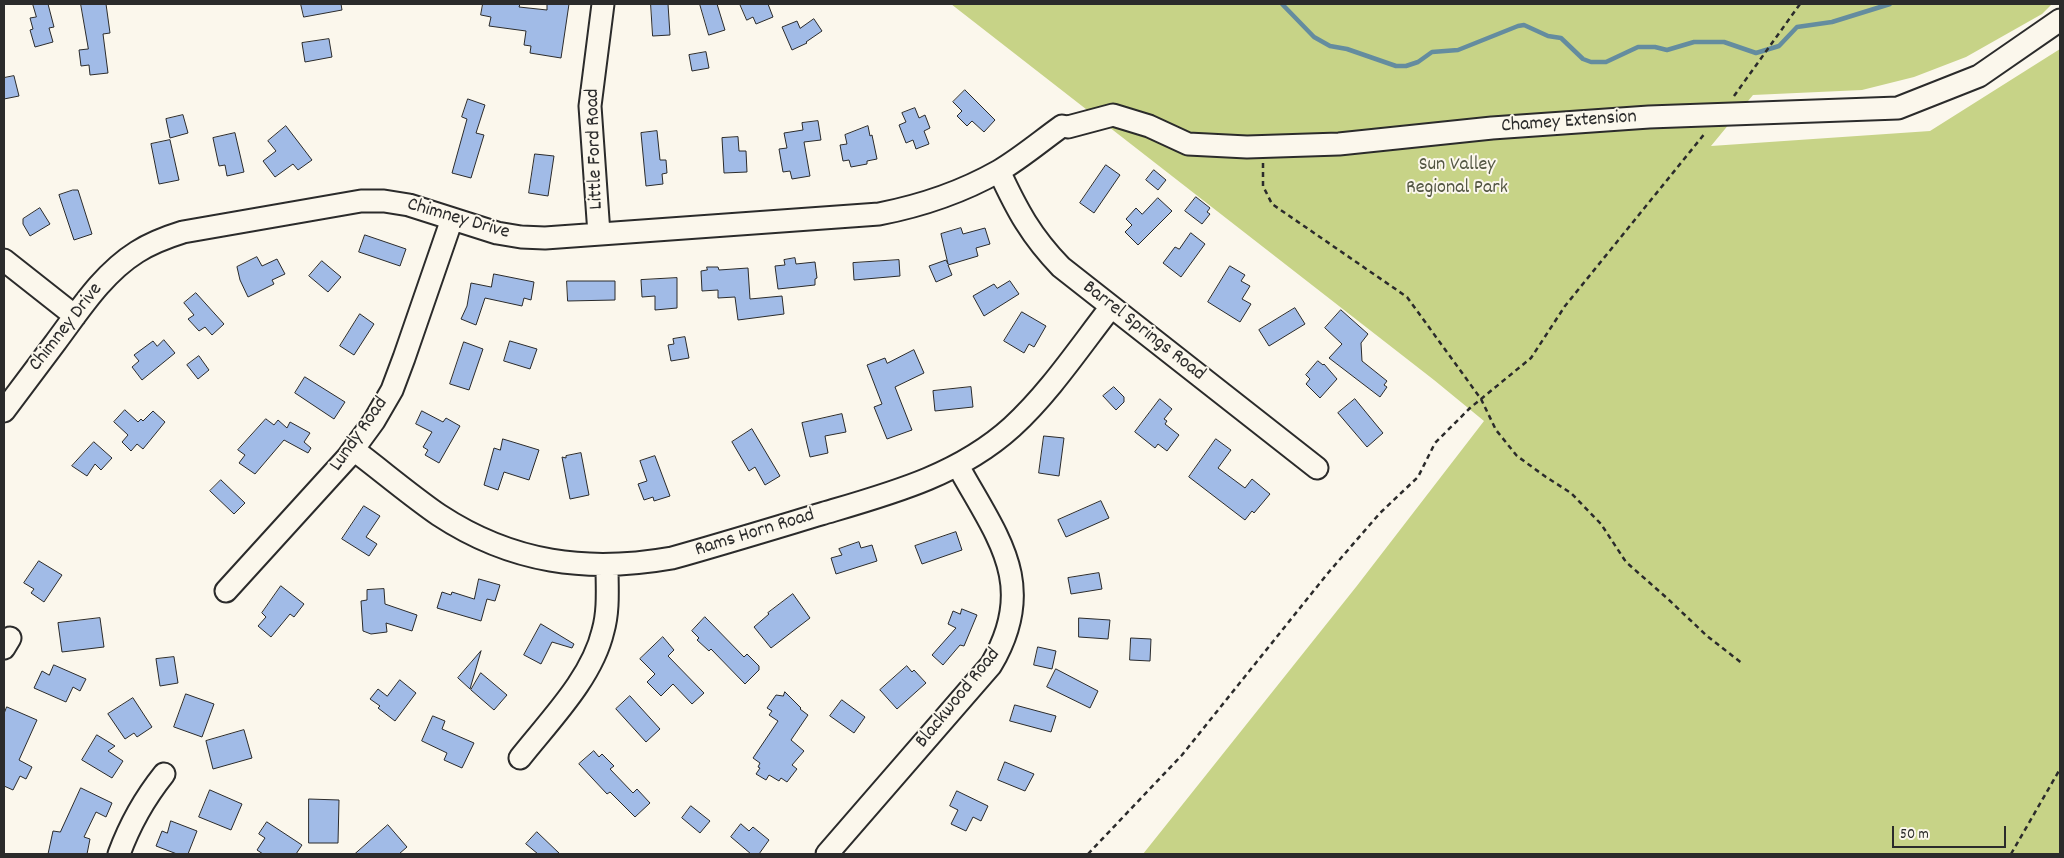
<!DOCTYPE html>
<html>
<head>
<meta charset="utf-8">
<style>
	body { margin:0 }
	#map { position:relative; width:2064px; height:858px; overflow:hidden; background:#fbf7ec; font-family:Dekko,sans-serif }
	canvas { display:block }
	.frame { position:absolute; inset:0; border:5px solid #2b2b2b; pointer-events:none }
	.scale { position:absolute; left:1892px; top:826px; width:114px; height:22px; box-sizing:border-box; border:2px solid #2b2b2b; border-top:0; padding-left:6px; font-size:15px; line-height:18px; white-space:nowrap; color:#2b2b2b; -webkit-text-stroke:4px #fbf7ec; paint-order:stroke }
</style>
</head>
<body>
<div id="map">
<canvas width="2064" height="858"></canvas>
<div class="frame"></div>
<div class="scale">50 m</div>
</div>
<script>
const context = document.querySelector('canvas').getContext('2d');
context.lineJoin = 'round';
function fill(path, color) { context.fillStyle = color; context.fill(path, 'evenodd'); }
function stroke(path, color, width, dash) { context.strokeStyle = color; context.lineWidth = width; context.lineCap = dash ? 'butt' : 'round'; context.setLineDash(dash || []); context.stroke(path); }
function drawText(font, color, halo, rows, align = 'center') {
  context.font = font + ' Dekko,sans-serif'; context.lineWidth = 4; context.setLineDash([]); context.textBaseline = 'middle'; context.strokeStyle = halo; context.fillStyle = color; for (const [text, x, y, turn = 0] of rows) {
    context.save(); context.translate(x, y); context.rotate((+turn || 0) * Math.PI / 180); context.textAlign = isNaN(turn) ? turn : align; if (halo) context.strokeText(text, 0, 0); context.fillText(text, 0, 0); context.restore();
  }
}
fill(new Path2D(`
	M951,4h1101l-10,10 -76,43 -52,20 -52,13 -109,5 -42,51 219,-15 130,-82v805h-917l213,-267 128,-166 -50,-41z`), '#c7d387');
stroke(new Path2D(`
	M1282,4l32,33 16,9 17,3 49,17h10l12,-4 14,-10 26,-2 60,-24 6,-1 24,11 13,2 22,21 8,3h15l32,-15h17l12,3 27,-8h30l32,11 23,-7 18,-19 35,-5 58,-18`), '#648c9f', 4.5);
const building = new Path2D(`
	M33,4h15l6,23 -5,1 4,14 -18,5 -5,-17 3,-1 -3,-11 6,-1z
	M81,4h25l4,29 -7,1 5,39 -18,2 -1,-10 -8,1 -2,-16 9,-1z
	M301,4h40l1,6 -38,7z
	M483,4h37l-1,3 28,3v-6h22l-8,54 -31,-5 1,-7 -7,-1 2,-14 -37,-5 2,-9 -10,-2z
	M651,4h17l2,31 -17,1z
	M700,4h17l8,26 -16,5z
	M740,4h28l5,13 -17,7 -3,-7 -6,3z
	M814,19l8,12 -16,11 1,1 -15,7 -10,-23 15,-6 3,7z
	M329,39l3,18 -27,5 -3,-19z
	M706,52l3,16 -17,3 -3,-16z
	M14,76l5,20 -15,3v-21z
	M965,90l30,30 -11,12 -12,-11 -5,5 -10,-10 5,-5 -9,-9z
	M468,99l17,6 -9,28 8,2 -13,43 -19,-5 15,-54 -5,-2z
	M915,108l4,10 6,-3 5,13 -6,3 5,13 -13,5 -3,-9 -7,3 -7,-18 7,-3 -4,-9z
	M183,115l5,18 -18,5 -4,-19z
	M818,121l3,19 -17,2 6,34 -18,3 -2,-8 -7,1 -4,-23 8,-1 -3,-15 19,-3 -1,-7z
	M286,126l26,34 -14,10 -5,-6 -18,13 -12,-16 13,-10 -8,-10z
	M868,126l2,10 2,-1 5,24 -10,2v3l-16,3 -2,-7 -6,1 -3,-16 7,-1 -2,-9z
	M657,131l3,29h6l1,13 -5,1 1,10 -17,2 -5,-53z
	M235,133l9,39 -17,4 -2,-11 -6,1 -6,-28z
	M738,137l1,14h7l1,21 -23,1 -2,-35z
	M170,140l9,40 -20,4 -8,-40z
	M535,154l19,2 -6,40 -19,-3z
	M1106,165l14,10 -26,38 -14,-10z
	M1154,170l12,10 -8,10 -12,-10z
	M73,190h5l14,44 -18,6 -15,-45z
	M1196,197l14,11 -3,4 3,2 -8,10 -17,-13z
	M1158,198l14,13 -34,34 -13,-13 7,-7 -6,-6 10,-11 6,6z
	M40,208l10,16 -20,12 -7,-12v-5z
	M961,228l2,6 22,-6 5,16 -14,4 2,8 -30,9 4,10 -16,7 -7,-16 17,-6 2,4 -7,-30z
	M1191,233l14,11 -24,33 -18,-14 12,-16 4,2z
	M365,235l41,14 -6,17 -41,-14z
	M257,257l5,9 15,-7 8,15 -13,6 2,4 -26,13 -8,-17 -3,-13z
	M795,258l1,6 19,-2 2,16 -2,1v6l-37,4 -3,-23 10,-1 -1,-5z
	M899,260l1,16 -46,4 -1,-17z
	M322,261l19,16 -13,15 -19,-16z
	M1230,266l15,9 -4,6 9,5 -8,13 9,5 -11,18 -32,-20z
	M707,267h11l1,3 29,-2 2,31 32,-3 2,18 -46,6 -3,-23 -17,1v-8l-16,1 -1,-20 6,-1z
	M494,274l40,8 -3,18 -7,-2 -2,8 -37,-8 -9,27 -15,-6 6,-13 4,-23 20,4z
	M677,278v30l-22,2v-14l-13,1 -1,-17z
	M567,281h48v19l-47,1z
	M1010,281l9,13 -35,22 -11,-20 21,-12 3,4z
	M196,293l28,31 -12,11 -7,-8 -6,4 -11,-12 6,-4 -10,-12z
	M1295,308l10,16 -36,22 -10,-16z
	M1341,310l27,24 -7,9 1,18 25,20 -3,4 3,2 -7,10 -51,-39 13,-14 -17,-16z
	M1022,312l24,14 -12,21 -5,-3 -5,9 -20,-12z
	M360,314l14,10 -20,31 -14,-9z
	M685,337l4,21 -18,3 -3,-16 6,-1 -1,-5z
	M164,340l11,13 -33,27 -10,-13 7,-6 -5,-6 19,-14 4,5z
	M510,341l27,8 -7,20 -26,-8z
	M464,342l19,7 -14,41 -19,-6z
	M914,350l10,23 -29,14 17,43 -25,9 -13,-32 8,-3 -15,-39 18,-7 2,5z
	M199,356l10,14 -11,9 -11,-14z
	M1318,361l5,4 1,-1 13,15 -17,19 -14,-14 4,-5 -4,-4z
	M305,377l40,25 -11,17 -39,-26z
	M971,387l2,20 -38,4 -2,-20z
	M1114,387l10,10v5l-8,8 -13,-14z
	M1160,399l12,10 -8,10 3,2 -2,3 14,11 -12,16 -9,-7 -3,4 -20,-16z
	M1355,399l28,34 -16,14 -29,-34z
	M125,410l13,12 3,-3 2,2 10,-10 12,11 -22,27 -6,-5 -6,7 -9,-9 6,-7 -14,-13z
	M422,411l21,11 3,-4 14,8 -21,37 -14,-8 3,-5 -5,-3 9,-15 -16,-8z
	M842,414l4,18 -21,4 3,17 -18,4 -8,-34z
	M266,419l8,6 4,-5 9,8 3,-6 20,11 -6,9 7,6 -3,5 -24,-13 -29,34 -16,-11 6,-8 -7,-5z
	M752,429l28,47 -15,9 -10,-18 -6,4 -17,-29z
	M1044,436l20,2 -5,38 -20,-3z
	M503,439l36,11 -10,30 -25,-8 -6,18 -14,-5 10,-37 6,2z
	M1216,439l15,11 -13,18 27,20 7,-9 18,15 -16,19 -2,-2 -7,9 -56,-43z
	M94,442l18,16 -11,12 -6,-6 -8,12 -15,-10z
	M581,453l8,42 -19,4 -8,-42 4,1v-2z
	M655,456l15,40 -16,5 -1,-4 -9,3 -6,-16 9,-3 -7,-20z
	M221,480l24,23 -11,11 -24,-23z
	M1101,501l8,17 -43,19 -8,-17z
	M364,506l16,10 -14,21 11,7 -8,12 -27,-17z
	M956,532l6,18 -40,14 -7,-18z
	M859,542l2,6 11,-3 5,16 -41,13 -5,-16 11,-3 -3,-6z
	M39,561l23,14 -18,27 -13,-9 3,-4 -10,-6z
	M1099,573l3,16 -31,5 -3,-16z
	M479,579l21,6 -5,16 -8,-2 -6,22 -44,-13 5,-16 9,3 1,-3 22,7z
	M281,586l23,18 -10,13 -4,-3 -19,23 -13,-11 8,-9 -4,-4z
	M384,589l1,15 32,11 -5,16 -26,-8 1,9 -16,2 -8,-3 -2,-30 6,-1v-10z
	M793,594l17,24 -39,30 -17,-21 15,-13 -1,-1z
	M962,609l15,6 -13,31 -4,-1 -17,20 -11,-10 24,-27 -8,-4 5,-13 7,3z
	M705,617l39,40 3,-3 12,12v4l-14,14 -34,-35 -2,2 -12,-11 2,-2 -7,-7z
	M100,618l4,29 -42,5 -4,-29z
	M1079,618l31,2 -2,19 -29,-2z
	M541,624l33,20 -2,4 -20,-6 -11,22 -17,-9z
	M663,637l11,13 -6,6 36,37 -12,11 -19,-20 -12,12 -14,-14 8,-8 -15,-15z
	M1131,638l20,1 -1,22 -20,-1z
	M1038,647l18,4 -4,18 -18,-4z
	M481,651l-11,38 -12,-11z
	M174,657l4,26 -18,3 -4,-27z
	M54,665l32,14 -6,12 -7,-4 -7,15 -32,-14 8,-17 7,4z
	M907,666l5,6 2,-2 12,13 -29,26 -17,-19z
	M1056,669l42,22 -8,17 -43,-21z
	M481,673l26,22 -13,15 -23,-20z
	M400,680l16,13 -21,28 -17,-13 2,-2 -10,-7 8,-10 9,7z
	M785,692l16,16 -1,1 8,6 -17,25 13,11 -12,14 5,4 -10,13 -6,-4 -2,3 -10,-6 -3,5 -10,-6 4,-6 -2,-1 2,-4 -7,-5 25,-37 -9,-6 3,-4 -5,-3 9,-13 7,1z
	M186,694l28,10 -12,33 -28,-10z
	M630,696l30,33 -14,13 -30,-33z
	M133,698l19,29 -15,10 -3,-4 -9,6 -17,-25z
	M842,700l23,17 -11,16 -24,-17z
	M1015,705l41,11 -5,16 -41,-11z
	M7,707l30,13 -18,40 13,7 -6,12 -6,-3 -7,14 -9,-4v-72z
	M433,716l12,5 -3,8 32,14 -12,25 -18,-8 3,-7 -25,-12z
	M244,730l8,28 -39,11 -7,-28z
	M97,735l18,11 -7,5 15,10 -11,17 -30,-18z
	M594,751l5,6 3,-3 12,12 -4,3 23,24 4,-4 13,14 -15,14 -25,-25 -3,2 -28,-30z
	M1005,762l29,12 -9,17 -27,-11z
	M81,788l31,15 -6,14 -10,-5 -12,25 6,2 -3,15h-39l5,-23 7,1z
	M210,790l32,14 -11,26 -32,-13z
	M957,791l31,15 -7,15 -8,-4 -7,14 -15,-7 7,-14 -8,-4z
	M309,799l30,1 -1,43h-29z
	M691,806l19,15 -10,12 -18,-15z
	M171,821l26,10 -9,23h-11l-21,-8 6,-15 5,2z
	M267,822l35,23 -6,9h-33l-6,-4 8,-12 -6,-4z
	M741,824l8,7 4,-4 16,13 -10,14h-8l-20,-17z
	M388,825l19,22 -8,7h-44z
	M537,832l23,22h-22l-12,-10z`);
fill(building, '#a1bbe7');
stroke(building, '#2b2b2b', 1);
const minor = new Path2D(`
	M999,171c18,39 32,65 62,96l256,201
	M599,234l-9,-128 13,-102
	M4,260l71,56
	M4,411c17,-23 34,-45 51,-68 24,-32 47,-69 82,-91 14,-9 30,-15 46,-20l178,-31h23l25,4 88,28 24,4 24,1 334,-24c41,-8 83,-22 120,-43 22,-13 42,-30 63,-45l6,1 45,-12 36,11 39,18 59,3 92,-3 153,-16 157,-11 249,-9 81,-32 81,-56
	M354,450c28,21 56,45 85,65 73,48 148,58 233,43 50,-14 99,-29 149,-44 68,-20 137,-38 191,-87 38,-35 67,-79 99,-120
	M226,591l121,-133 27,-37 18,-31 12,-32 48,-139
	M4,648l6,-10
	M520,758c30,-38 72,-80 83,-127 6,-21 4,-43 4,-65
	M119,854c11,-30 25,-55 45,-80
	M827,854l164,-189c48,-81 6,-128 -33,-199`);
stroke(minor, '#2b2b2b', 25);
stroke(new Path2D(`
	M1734,96l66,-92
	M1263,163v23l9,18 135,93 74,102 15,31 21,26 29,21 25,16 30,31 25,38 42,37 39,37 36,28
	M1088,854l94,-99 146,-182 52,-60 38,-36 17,-34 35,-35 61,-50 34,-52 141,-174
	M2011,854l49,-85`), '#2b2b2b', 2.5, [5, 4]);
stroke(minor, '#fbf7ec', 21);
drawText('20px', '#2b2b2b', '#fbf7ec', [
	["Chamey Extension",1569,123,-4],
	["Little Ford Road",596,149,-92],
	["Chimney Drive",458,220,16],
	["Chimney Drive",67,328,-52],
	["Barrel Springs Road",1143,332,38],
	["Lundy Road",360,435,-55],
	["Rams Horn Road",755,534,-17],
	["Blackwood Road",959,699,-51]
]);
drawText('20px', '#525542', '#fbf7ec', [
	["Sun Valley",1457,166],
	["Regional Park",1457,189]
]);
</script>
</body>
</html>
